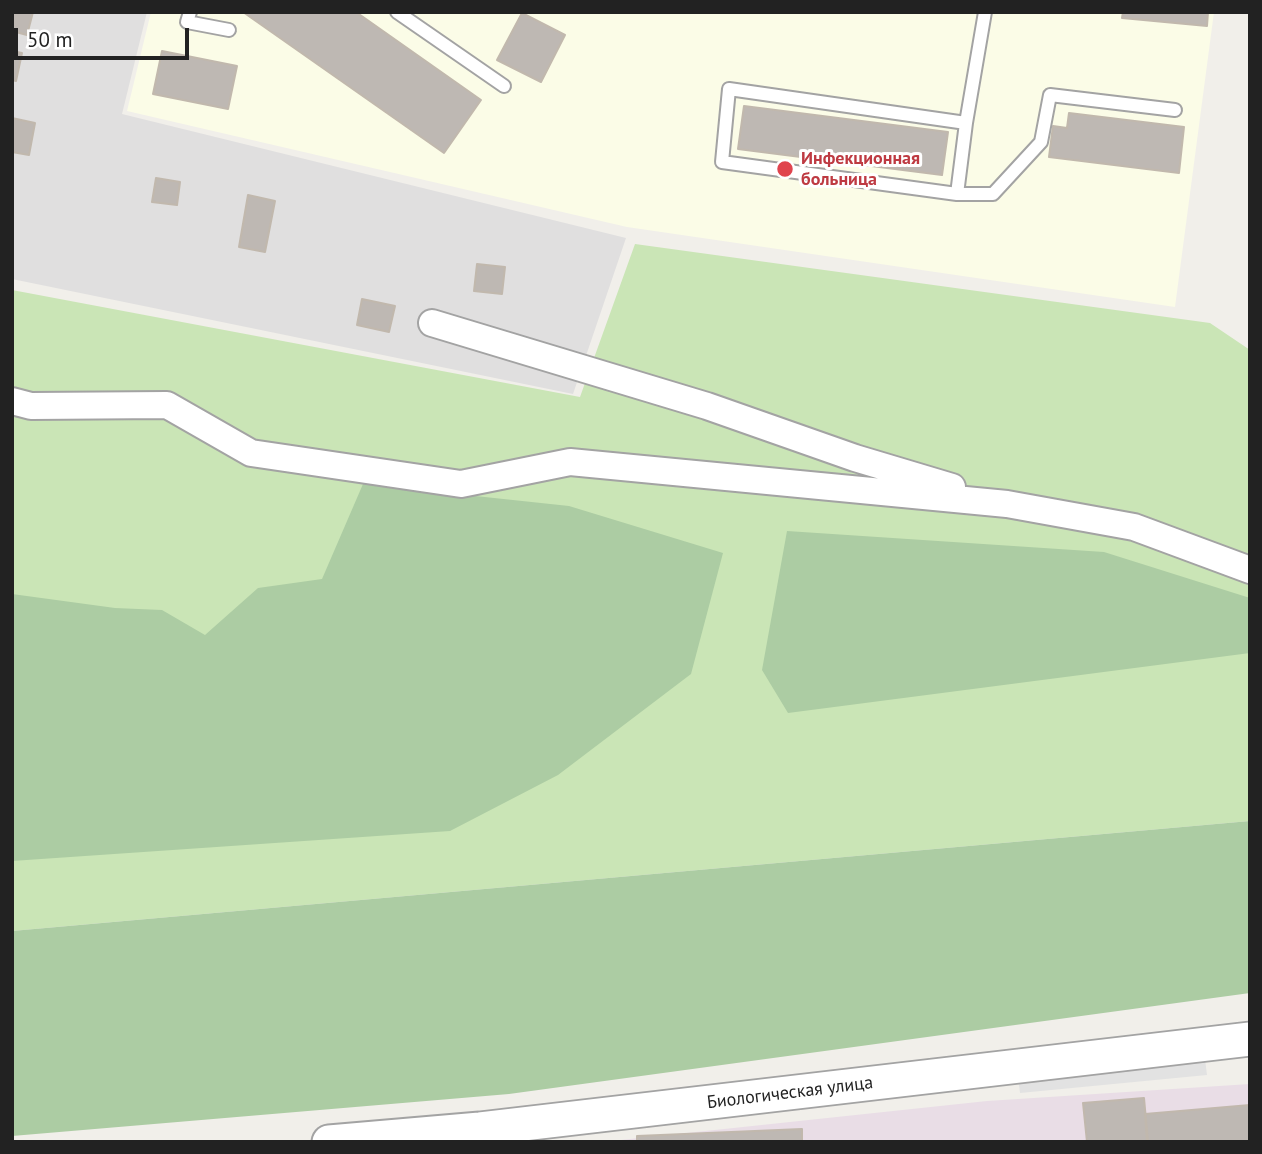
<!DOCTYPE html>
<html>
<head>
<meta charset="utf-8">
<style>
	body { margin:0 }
	#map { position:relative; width:1262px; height:1154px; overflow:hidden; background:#f1efea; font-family:"PT Sans",sans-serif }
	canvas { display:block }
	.frame { position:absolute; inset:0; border:14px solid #222; pointer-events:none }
	.scale { position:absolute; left:14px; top:28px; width:175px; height:32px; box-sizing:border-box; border:4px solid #222; border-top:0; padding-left:9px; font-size:21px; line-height:24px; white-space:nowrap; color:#222; -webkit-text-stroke:5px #fff; paint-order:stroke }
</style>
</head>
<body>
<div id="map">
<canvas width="1262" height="1154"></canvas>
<div class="frame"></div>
<div class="scale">50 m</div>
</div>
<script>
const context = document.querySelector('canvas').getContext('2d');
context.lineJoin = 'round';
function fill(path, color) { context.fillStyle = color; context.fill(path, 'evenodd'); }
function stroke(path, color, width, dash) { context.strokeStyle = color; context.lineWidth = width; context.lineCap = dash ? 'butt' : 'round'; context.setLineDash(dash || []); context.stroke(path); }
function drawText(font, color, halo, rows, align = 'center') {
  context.font = font + ' "PT Sans",sans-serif'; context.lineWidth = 6; context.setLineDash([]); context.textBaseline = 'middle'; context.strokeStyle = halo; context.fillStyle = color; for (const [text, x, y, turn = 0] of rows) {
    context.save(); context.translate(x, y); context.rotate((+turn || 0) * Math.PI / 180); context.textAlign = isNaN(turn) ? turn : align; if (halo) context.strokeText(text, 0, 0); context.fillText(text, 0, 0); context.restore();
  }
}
fill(new Path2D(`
	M12,12h135l-25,102 504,124 -53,156 -561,-115z`), '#e0dfdf');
fill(new Path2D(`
	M1250,1084v58h-648l385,-41z`), '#e9dde6');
fill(new Path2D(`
	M151,12h1063l-39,295 -548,-80 -500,-116z`), '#fbfce7');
fill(new Path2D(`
	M635,244l575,79 40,27v471l-1238,110v-641l568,107z`), '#cae5b6');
fill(new Path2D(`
	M363,484l206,22 154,47 -32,121 -133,101 -108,56 -438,30v-267l103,14 47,2 43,25 53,-47 64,-9z
	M787,531l317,21 146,46v55l-462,60 -26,-43z
	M1250,821v172l-741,101 -497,42v-205z`), '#accca3');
fill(new Path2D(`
	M1205,1059l2,16 -187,18 -2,-16z`), '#e2e2e2');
const building = new Path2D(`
	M12,12h21l-6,23 -15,-4z
	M243,12h113l125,88 -37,53z
	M1123,12h85l-1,14 -85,-8z
	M522,13l43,22 -24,47 -44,-22z
	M12,51l10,2 -6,28 -4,-1z
	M162,51l75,15 -9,43 -75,-15z
	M744,106l204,26 -6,43 -204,-26z
	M1069,113l115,14 -5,46 -130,-16 4,-31 14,2z
	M12,118l23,5 -6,32 -17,-3z
	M156,178l24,4 -3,23 -25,-3z
	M248,195l27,6 -10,51 -26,-5z
	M477,264l28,3 -3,27 -28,-3z
	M362,299l33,7 -6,26 -32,-7z
	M1144,1098l4,44h-61l-4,-39z
	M1250,1105v37h-103l-2,-28z
	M802,1129v13h-165v-6z`);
fill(building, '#beb8b3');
stroke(building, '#c1b8ad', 2);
const service = new Path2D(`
	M190,12l-3,10 42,8
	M397,12l107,74
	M966,123l-9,71 -235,-32 7,-73 237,34 19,-111
	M957,194h36l48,-52 9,-47 125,15`);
const minor = new Path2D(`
	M432,323l275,83 148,52 97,29
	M12,401l19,5 136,-1 84,48 210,31 109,-22 437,42 127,23 116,43`);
const tertiary = new Path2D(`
	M329,1142l151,-13 770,-90`);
stroke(service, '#a3a3a3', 16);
stroke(minor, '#a3a3a3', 30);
stroke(tertiary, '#a3a3a3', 37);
stroke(service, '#fff', 12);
stroke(minor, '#fff', 26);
stroke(tertiary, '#fff', 33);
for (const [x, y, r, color] of [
	[785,169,9,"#e0444e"]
]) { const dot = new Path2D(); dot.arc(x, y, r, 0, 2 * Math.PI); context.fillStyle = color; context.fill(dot); stroke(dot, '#fff', 2.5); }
drawText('bold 18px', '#be3a42', '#fff', [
	["Инфекционная",801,159],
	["больница",801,180]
], 'left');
drawText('18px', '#222', '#fff', [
	["Биологическая улица",790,1093,-7]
]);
</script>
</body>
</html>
